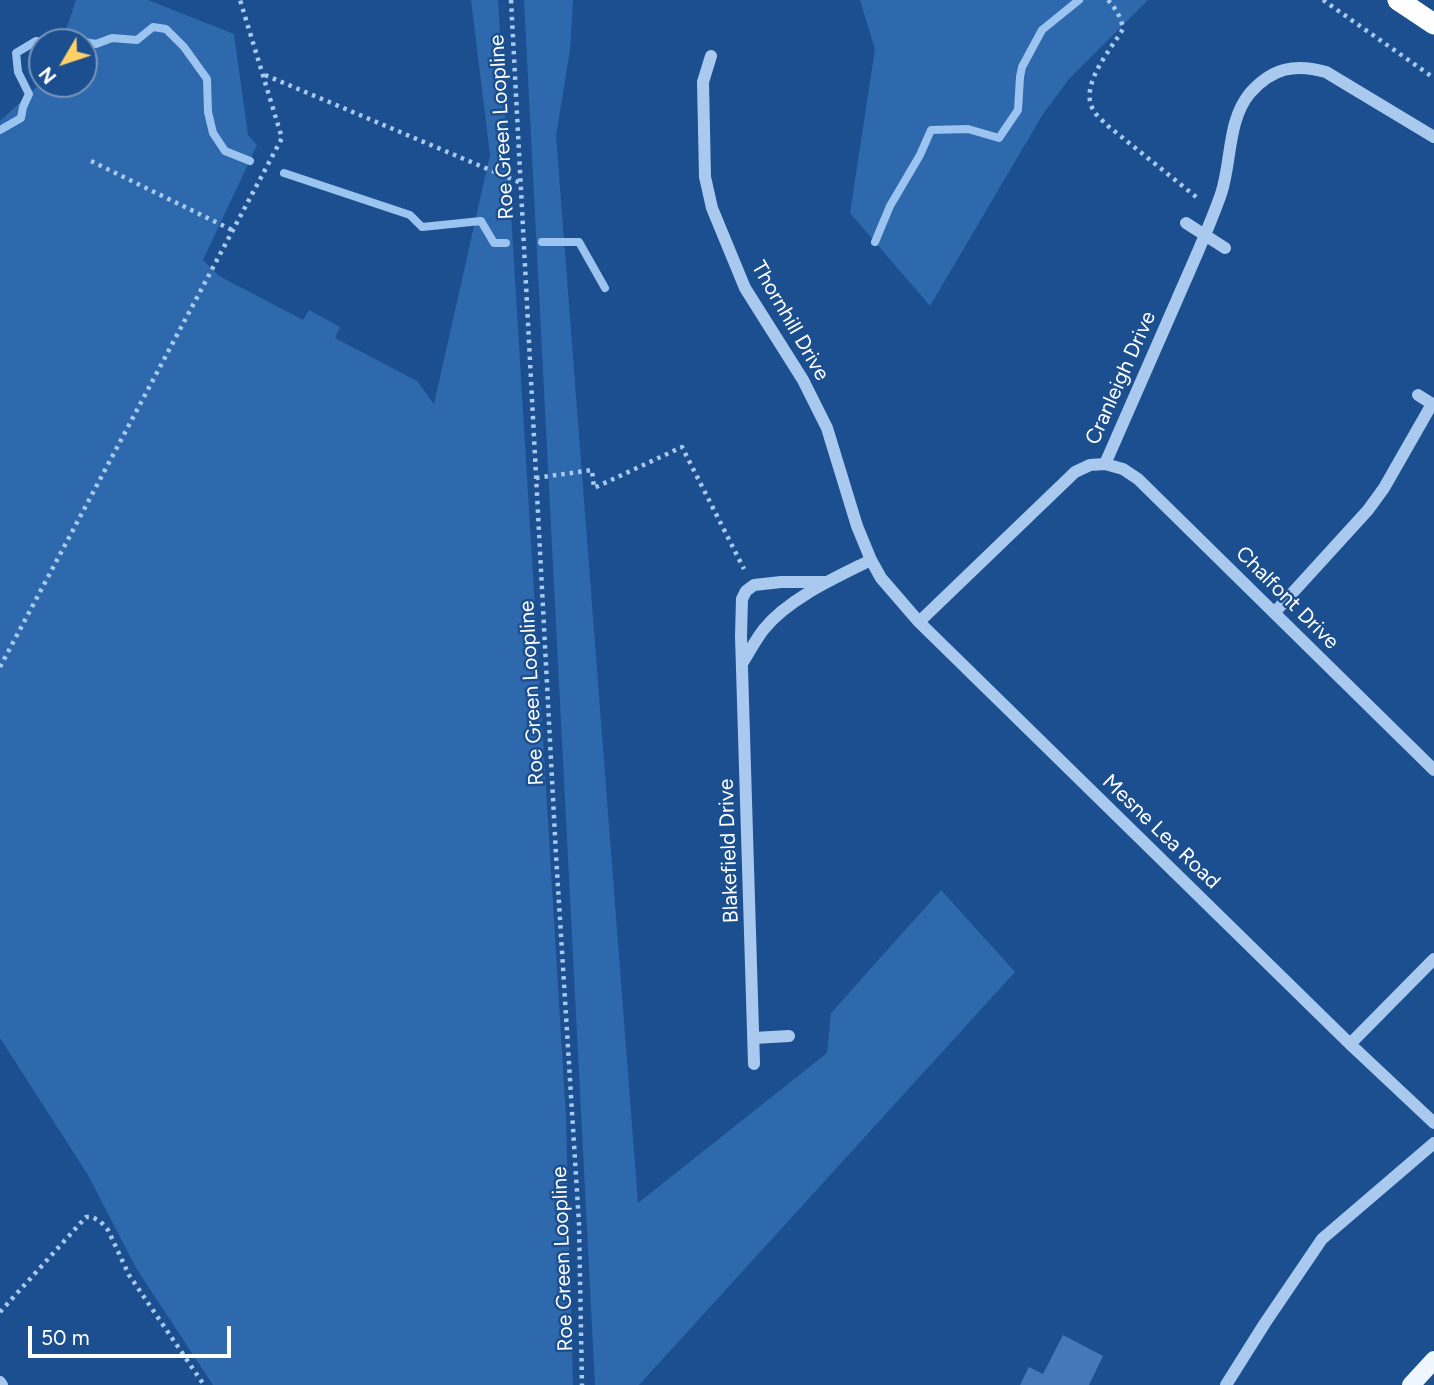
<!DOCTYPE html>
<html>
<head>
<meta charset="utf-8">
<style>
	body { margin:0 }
	#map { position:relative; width:1434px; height:1385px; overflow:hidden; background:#1b4f8f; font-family:Figtree,sans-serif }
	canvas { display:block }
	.north { position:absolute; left:28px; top:28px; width:70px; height:70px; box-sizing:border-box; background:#1b4f8f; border:2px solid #7695bc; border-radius:50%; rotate:231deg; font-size:19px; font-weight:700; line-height:28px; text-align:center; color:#fff }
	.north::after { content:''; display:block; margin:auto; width:24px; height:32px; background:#ffd166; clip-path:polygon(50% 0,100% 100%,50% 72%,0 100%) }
	.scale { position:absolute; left:28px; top:1326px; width:203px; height:32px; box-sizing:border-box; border:4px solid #fff; border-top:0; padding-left:9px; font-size:21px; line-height:24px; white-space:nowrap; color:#fff; -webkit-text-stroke:5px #1b4f8f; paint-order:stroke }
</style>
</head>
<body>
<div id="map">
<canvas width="1434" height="1385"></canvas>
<div class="north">N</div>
<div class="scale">50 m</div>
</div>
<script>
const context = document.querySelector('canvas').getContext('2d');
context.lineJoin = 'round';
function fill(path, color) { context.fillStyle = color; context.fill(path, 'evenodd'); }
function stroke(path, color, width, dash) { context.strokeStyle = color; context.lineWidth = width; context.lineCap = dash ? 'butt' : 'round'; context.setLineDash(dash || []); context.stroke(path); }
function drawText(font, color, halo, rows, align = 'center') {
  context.font = font + ' Figtree,sans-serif'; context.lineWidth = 5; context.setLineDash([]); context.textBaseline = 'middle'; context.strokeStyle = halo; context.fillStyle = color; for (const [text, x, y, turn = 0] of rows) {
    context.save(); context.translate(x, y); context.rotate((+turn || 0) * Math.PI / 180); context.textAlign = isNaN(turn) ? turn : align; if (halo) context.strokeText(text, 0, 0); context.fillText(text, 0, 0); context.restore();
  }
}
fill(new Path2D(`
	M76,0h72l86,34 14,101 9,10 -54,115 16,16 84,44 6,-10 31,17 -5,11 82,43 17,23 56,-249 -19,-155h27l68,1117 7,268h-360l-77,-117 -48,-93 -88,-137v-917l42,-39v2h42v-42h-22z
	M524,0h49l-3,50 -14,86 82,1067 189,-150 4,-40 110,-123 74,82 -376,413h-44z
	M860,0h288l-79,79 -26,35 -113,192 -80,-93 25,-164z`), '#2e69ad');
stroke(new Path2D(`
	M84,42l12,2 16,-6 25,2 16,-13 13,2 18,18 23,32 1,33 5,21 12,18 25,10
	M0,130l21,-12 2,-11 6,-13 -11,-22 -2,-19 20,-12 7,1
	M284,173l126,42 12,12 59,-6 13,22h12
	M542,242h37l26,46
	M875,242l15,-36 30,-51 11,-25 37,-1 31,9 19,-28 2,-33 2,-10 20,-37 37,-30`), '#9cc4f0', 8);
fill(new Path2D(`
	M1063,1335l40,21 -14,29h-69l9,-18 14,7z`), '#4478b7');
stroke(new Path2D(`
	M511,0l45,855 23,369 3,161
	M1108,0c8,9 13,17 15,29 -12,20 -40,52 -32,76 3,9 11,15 17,21l92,74
	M1323,0l111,78
	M265,75l256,108
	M91,161l143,70
	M536,478l56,-8 2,18 88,-41 62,122
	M0,667l282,-529 -42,-138
	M0,1312l86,-95h6l8,4 8,9 21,45 75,110`), '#a9c9ee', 4.5, [3.5, 5]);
stroke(new Path2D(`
	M711,56l-8,26 2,95 7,31 33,80 58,92 24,48 30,98 14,34 10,18 38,44 431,422 84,79
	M1186,223l39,25
	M1418,395l16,10
	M1105,464l18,5 15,10 296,291
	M1275,612l93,-102 16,-22 48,-84
	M919,622l156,-150 15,-7 15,-1c24,-54 47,-108 71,-162 15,-35 32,-71 45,-108 11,-33 6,-73 29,-101 22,-25 45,-30 76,-21l108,65
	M743,662c7,-11 13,-23 21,-33 25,-31 73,-52 107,-69
	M754,1038l35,-2
	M1350,1044l84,-85
	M754,1064l-13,-428 1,-37 4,-8 8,-6 27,-3h46
	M0,1382l2,3
	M1226,1385l39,-62 57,-84 112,-96`), '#a9c9ee', 12);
stroke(new Path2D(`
	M1411,1385l23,-25`), '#f0f6ff', 18);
stroke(new Path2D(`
	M1398,0l36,24`), '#fff', 21);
drawText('21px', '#fff', '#1b4f8f', [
	["Roe Green Loopline",502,127,-93],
	["Thornhill Drive",790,321,60],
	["Cranleigh Drive",1121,378,-66],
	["Chalfont Drive",1287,598,45],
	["Roe Green Loopline",532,693,-93],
	["Mesne Lea Road",1161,832,44],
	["Blakefield Drive",729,851,-92],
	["Roe Green Loopline",563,1259,-92]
]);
</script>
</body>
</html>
